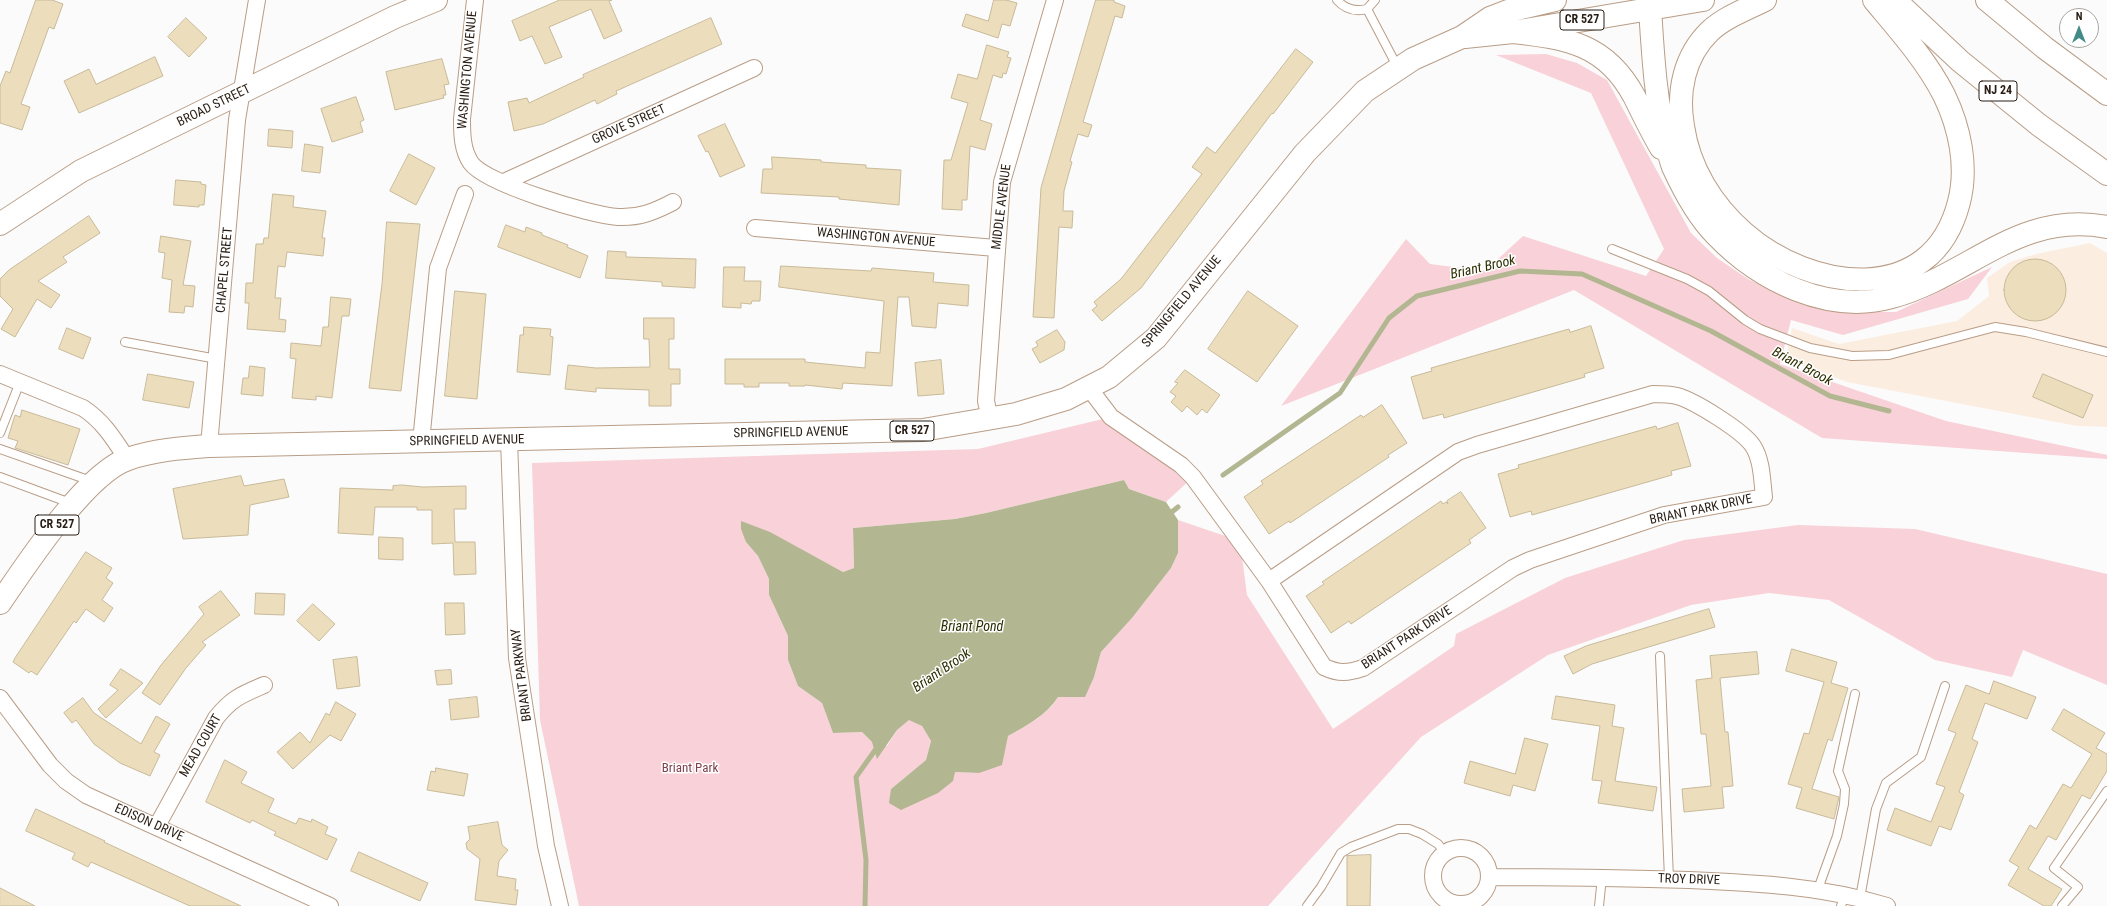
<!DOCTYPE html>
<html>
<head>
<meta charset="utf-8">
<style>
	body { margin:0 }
	#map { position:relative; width:2107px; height:906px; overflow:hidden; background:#fbfbfb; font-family:"Roboto Condensed",sans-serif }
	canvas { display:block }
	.north { position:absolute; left:2059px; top:8px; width:40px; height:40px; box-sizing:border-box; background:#fff; border:1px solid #a9a5a1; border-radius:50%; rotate:0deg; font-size:11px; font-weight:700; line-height:16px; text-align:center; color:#291e15 }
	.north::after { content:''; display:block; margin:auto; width:14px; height:18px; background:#448b88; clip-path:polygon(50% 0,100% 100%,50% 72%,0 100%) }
</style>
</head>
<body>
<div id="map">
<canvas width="2107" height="906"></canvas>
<div class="north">N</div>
</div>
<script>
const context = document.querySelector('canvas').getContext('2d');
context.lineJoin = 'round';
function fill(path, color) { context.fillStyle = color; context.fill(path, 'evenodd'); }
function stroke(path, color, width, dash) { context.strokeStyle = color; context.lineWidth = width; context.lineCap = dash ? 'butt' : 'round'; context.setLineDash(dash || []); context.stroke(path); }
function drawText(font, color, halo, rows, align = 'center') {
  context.font = font + ' "Roboto Condensed",sans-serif'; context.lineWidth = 3; context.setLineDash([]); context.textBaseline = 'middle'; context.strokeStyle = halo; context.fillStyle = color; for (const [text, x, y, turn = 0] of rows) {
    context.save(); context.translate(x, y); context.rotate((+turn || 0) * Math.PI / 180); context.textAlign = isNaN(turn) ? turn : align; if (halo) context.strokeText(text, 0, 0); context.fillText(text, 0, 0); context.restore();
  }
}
fill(new Path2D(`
	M2090,243l17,10v174l-30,-1 -230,-44 -61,-23 6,-31 47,16 118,-23 32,-25 -2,-18 23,-16 26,-8z`), '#fcede1');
fill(new Path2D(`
	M1546,54l31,9 30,17 84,153 26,25 31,21 36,18 54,15h58l96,-45 -24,32 -125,36 -52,-15 -11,44 166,57 161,34v4l-285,-21 -248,-148 -293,116 125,-167 24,25 55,7 38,-35 123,40 18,-27 -73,-156 -95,-38z
	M1111,417l82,60 -27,25 -37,-13 -5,-9 -138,33 -31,6 -102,9 1,40 -11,4 -30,-16 -67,-14 12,14 11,23v16l19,41v24l10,26 24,17 11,30 29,-1 10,10 15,4 10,-16 13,-11 12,7 9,15 -5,19 -35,29 64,-17 24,1 29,-37 29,-17 15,-13 6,-9 36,-20 7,-25 31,-34 39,-50 7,-15v-33l62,21 7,54 86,134 121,-83 2,-12 109,-56 119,-38 114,-15 117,4 192,45v111l-84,-35 -11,27 -77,-17 -106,-60 -60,-7 -78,12 -143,50 -127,82 -153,169h-689l-39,-186 -8,-257 446,-14z`), '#f8d2d8');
fill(new Path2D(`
	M1124,480l5,9 37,13 12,18v33l-7,15 -39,50 -31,34 -7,25 -9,20h-27c-12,19 -31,28 -50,39l-6,29 -23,8 -24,-1 -2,9 -15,12 -37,17 -12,-7 2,-14 35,-29 5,-19 -9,-15 -13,-6 -12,10 -20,29 -5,-17 -10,-10 -29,1 -11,-30 -24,-17 -10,-26v-24l-19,-41v-16l-11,-23 -12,-14 -5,-13v-8l29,11 73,40 11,-4 -1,-40 102,-9 31,-6z`), '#b2b691');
stroke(new Path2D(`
	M1223,475l117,-82 49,-75 28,-22 103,-25 62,3 129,57 119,65 59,15
	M1167,516l11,-9
	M865,906l1,-46 -10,-83 22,-31`), '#b2b691', 5);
const building = new Path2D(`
	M36,0h16l11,4 -9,25 -5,-2 -28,77 9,3 -8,23 -22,-7v-37l6,-15 4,2 1,-3z
	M560,0h52l-3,1 13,30 -18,8 -13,-30 -42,18 13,30 -17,7 -13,-28 -12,5 -8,-20z
	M994,0h12l11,3 -7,23 -8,-2 -4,14 -36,-12 4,-12 22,7z
	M1096,0h18v2l11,4 -3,12 -7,-2 -32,106 9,3 -4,12 -10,-3 -8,27 2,1 -8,29 -1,20h10l-1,17 -13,-1 -5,91 -21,-1 8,-129z
	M186,18l21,20 -18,19 -21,-20z
	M711,18l11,26 -106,47 1,3 -20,10 -2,-4 -52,24 -29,7 -6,-29 19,-4 2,5 55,-26 -1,-2z
	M987,45l22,7 -2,5 4,1 -5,16 -3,-1 -1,5 -9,-3 -13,45 12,4 -7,26 -15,-4 -3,54h-5v10l-20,-1 2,-49h7l17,-57 -17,-5 7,-24 19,5z
	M1296,49l17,13 -40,52 -1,-1 -131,175 -39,33 -10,-11 5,-4 -3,-4 27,-23 81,-105 -10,-7 15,-20 8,6z
	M155,57l8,19 -84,37 -15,-32 25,-12 7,15z
	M442,59l7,25 -5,1 2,10h-3l1,3 -49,12 -9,-38z
	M356,97l8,23 -4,2 3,10 -31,10 -11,-33z
	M725,124l20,42 -25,11 -12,-26 -2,1 -8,-16z
	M269,129l24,2 -1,17 -24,-2z
	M305,144l18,3 -3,26 -18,-2z
	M409,154l26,14 -19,37 -26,-14z
	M772,157l49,3v2l45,3v3l35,2 -2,35 -60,-6v-2l-78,-4 2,-24h9z
	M176,180l25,2v2l5,1 -2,20h-5v2l-25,-2z
	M273,194l21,2 -1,11 33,4 -4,27h3l-2,18 -36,-4 -2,15 -7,-1 -3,32h6l-2,21 7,1 -1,12 -38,-3 2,-26h-4l1,-20h7l3,-39h7l1,-6h4z
	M89,216l11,17 -37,24 4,5 -29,19 22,14 -9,13 -14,-9 -22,38 -14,-8 12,-20 -13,-13v-17l9,-9z
	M387,222l33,2 -19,167 -32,-3 13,-104z
	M506,225l19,7 1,-5 16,6v2l26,10 -1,2 21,9 -8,22 -82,-31z
	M161,236l30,5 -8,44 12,1 -2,21 -8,-1 -1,7 -15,-1 3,-32 -10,-2 3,-25 -6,-1z
	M608,251l18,1v5l70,2 -1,29 -33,-2v-4l-56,-4z
	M2004 290a31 31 0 1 1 62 0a31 31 0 1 1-62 0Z
	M781,266l90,5 1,-3 62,5 -1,9 36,3 -1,21 -30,-3 -2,25 -24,-2 -3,-29h-11l-6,89 -49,-3 -1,6 -37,-4v1h-16v-3h-30v4h-15v-3h-19v-25h80v3l60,6 1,-16 14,1 4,-52 -105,-14z
	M724,267h21l-1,14h17l-1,20h-8l-1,3 -10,-1v5l-18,-1z
	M455,291l31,3 -9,105 -32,-3z
	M1248,291l50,35 -41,56 -49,-33z
	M331,297l20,2 -2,17h-7l-10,82 -16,-2v4l-24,-2 4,-39 -6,-1 1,-15 30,3 2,-19h5z
	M644,318h30v21h-5v30h11v15h-9v22h-22v-16l-53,-2v4l-31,-3 3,-24 28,3 54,-1 -1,-28h-5z
	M1591,326l13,42 -20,6 1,3 -141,41 -1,-4 -20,5 -12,-42 21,-6 -1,-3 138,-39 1,3z
	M524,327l27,2 -1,7 3,1 -3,38 -33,-3 3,-37h3z
	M67,328l24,10 -8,21 -24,-10z
	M1057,330l8,12 -1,8 -24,13 -8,-14 6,-3 -2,-4z
	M941,360l3,34 -26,2 -3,-33z
	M250,366l15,2 -2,28 -22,-2 2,-16h5z
	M1185,370l35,25 -13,18 -5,-4 -5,6 -10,-9 -5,6 -11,-10 5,-6 -6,-4 8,-9 -3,-1z
	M148,374l46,8 -5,26 -46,-8z
	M2043,374l50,21 -10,23 -50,-21z
	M1382,405l25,38 -19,12 1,2 -99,66 -1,-2 -20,13 -25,-37 19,-13 -2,-3 100,-66 2,2z
	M22,410l58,19 -12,36 -53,-17 3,-7 -10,-3 7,-23 5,2z
	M1678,423l13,43 -20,5 1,4 -140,40 -1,-4 -21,6 -12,-43 21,-6 -1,-3 138,-39 1,3z
	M241,476l3,10 40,-7 5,18 -39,8 -2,30 -65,4 -10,-50z
	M402,485l21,2 43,-1v23h-12l1,33h20l1,32 -22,1 -1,-32 -21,1v-34h-15v-3h-42l-2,28 -35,-2 2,-45 53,2v-4z
	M1461,492l25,36 -17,12 2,3 -120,81 -2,-3 -18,12 -25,-37 18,-12 -2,-2 119,-81 2,3 3,-2 2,2 -1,-3z
	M379,537l24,1v22l-24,-1z
	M86,552l26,16 -6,10 7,5 -11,17 11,8 -9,14 -18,-13 -10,14 -2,-2 -37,54 -6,-4 -2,2 -16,-11 2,-4z
	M221,591l19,24 -38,27 4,3 -20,23 -26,37 -18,-12 19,-28 43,-51 -5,-7z
	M256,593l29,1 -1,21 -29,-1z
	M445,603h19l1,31 -19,1z
	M313,604l22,20 -16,17 -22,-20z
	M1709,609l6,18 -123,37 -19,10 -9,-18 22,-10z
	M1792,649l45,13 -6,21 17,5 -16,53 -4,-2 -16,50 27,8 -5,22 -38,-11 6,-20 -14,-4 16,-51 5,1 15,-52 -38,-11z
	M1757,652l2,22 -39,4 5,54h3l5,54 -11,1 2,21 -40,4 -2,-23 29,-3 -5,-52h-5l-5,-54 16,-2 -2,-22z
	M357,657l3,29 -23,3 -4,-29z
	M121,669l22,14 -37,35 -8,-9 20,-19 -8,-5z
	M451,670l1,14 -15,1 -2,-14z
	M1994,681l42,16 -9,22 -42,-16 -13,36 6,3 -19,50 5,3 -13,35 -12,-4 -8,20 -44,-16 8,-22 36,14 14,-35 -9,-3 20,-51 -8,-3 18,-45 23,9z
	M1556,696l59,9 -3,21 12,2 -9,53 42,6 -4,24 -55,-8 4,-22 -10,-1 8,-54 -48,-7z
	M477,697l2,20 -28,3 -2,-20z
	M83,698l11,15 47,31 15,-28 14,8 -16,28 6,3 -10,21 -30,-13 -26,-19 -18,-24 -4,3 -8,-10z
	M336,702l20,12 -15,27 -11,-6 -37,34 -16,-17 23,-20 10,11 16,-30 3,2z
	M2064,709l41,24 -9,15 11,6v17l-17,28 -8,-4 -26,45 -8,-4 -20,33 34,20 -11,17h-7l-36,-21 11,-18 -10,-6 21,-36 6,4 27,-45 8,4 21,-34 -40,-24z
	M1525,738l23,6 -13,47 -22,-6 -3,11 -46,-13 6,-22 45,13z
	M225,760l22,12 -6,11 33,16 -6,13 28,12 3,-6 12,4 1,-3 16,8 -3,7 12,5 -10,21 -53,-25 2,-3 -24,-12 -2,3 -44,-21z
	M436,768l32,6 -4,22 -37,-6 4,-19 4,1z
	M36,809l69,32 -1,1 137,64h-51l-99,-44 -3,5 -16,-8 3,-6 -49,-22z
	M498,822l4,23 6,5 -9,11 -2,15 19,3 -1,11h3l-2,15 -41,-5 5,-41 -13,-10 -1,-6 4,-4 -2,-12z
	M359,852l69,31 -8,18 -69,-30z
	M1371,855l-1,51h-23v-50z
	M0,888l35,18h-35z`);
fill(building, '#ecddbc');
stroke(building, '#c8ba99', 1);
const lane = new Path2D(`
	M1337,0c8,9 18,12 30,9
	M1375,0l-8,9 31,59
	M1612,249l75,30 22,12 36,29 15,9 50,19 42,8 37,-1 106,-28 31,5 81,20
	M125,342l92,17
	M0,433l20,-51
	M0,449l91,32
	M0,477l73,27
	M1660,656l9,223
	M1818,889l19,-53 7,-32 1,-15 -7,-18 17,-77
	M1860,898l16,-89 10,-26 35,-26 24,-71
	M1307,906l14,-19 20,-34 10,-6 47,-18h11l13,5 16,10 7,9
	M1599,906l3,-29
	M1841,906l4,-12
	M2062,906l16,-19 -24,-19 53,-77`);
const street = new Path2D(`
	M475,0l-13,119c0,14 0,31 9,44 15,21 119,52 147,54 21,1 36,-5 55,-15
	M504,182l250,-114
	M755,228l241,20
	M0,374l83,34c20,13 31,31 44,51
	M1089,388l22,29 70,48 12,12 76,104 55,86c15,7 24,6 39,1l150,-100 17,-8 134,-45 100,-18c-2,-17 -2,-37 -11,-51 -10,-15 -58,-45 -76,-50 -8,-2 -16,-2 -24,-2l-176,51 -19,7 -189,129
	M990,419l-4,-18 16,-219 53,-182
	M509,440l8,218 29,188 14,60
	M421,442l17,-174 27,-74
	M209,446l28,-326 20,-120
	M0,698l50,67 16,16 20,14 244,111
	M157,826l59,-108c16,-20 25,-23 48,-33
	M1433 876a28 28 0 1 1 56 0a28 28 0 1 1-56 0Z
	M1489,877c67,0 134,1 200,3 68,3 133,6 198,26`);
const secondary = new Path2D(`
	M0,224l81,-53 314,-154 41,-17`);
const primary = new Path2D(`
	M1465,37l48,-5 190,-32
	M0,603c26,-38 86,-130 128,-144 26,-9 54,-11 81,-13l714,-16 93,-16 50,-15 43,-22 47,-39 149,-185 60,-62 48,-32 49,-22 28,-19 18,-7 47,-11`);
const highway = new Path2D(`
	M1765,0c-18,9 -40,17 -55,31 -26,25 -33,61 -27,95 6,42 29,79 61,107 66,58 188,76 215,-31 9,-35 1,-74 -15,-107 -18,-35 -45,-65 -70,-95
	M1895,0l65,61 79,64 68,49
	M1987,0l58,48 62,46
	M1650,9c3,44 5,89 16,132 2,9 4,18 7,26 11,24 25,50 43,68 43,45 112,80 176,62 77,-21 127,-87 215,-70
	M1513,32c54,6 93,12 121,64 9,18 17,35 27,52`);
stroke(lane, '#b99d86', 10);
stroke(street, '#b99d86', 18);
stroke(secondary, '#b99d86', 24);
stroke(primary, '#b99d86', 24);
stroke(highway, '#b99d86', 24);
stroke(lane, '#fff', 8);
stroke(street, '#fff', 16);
stroke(secondary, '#fff', 22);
stroke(primary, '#fff', 22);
stroke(highway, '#fff', 22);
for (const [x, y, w] of [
	[1582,20,44],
	[1998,91,38],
	[912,431,44],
	[57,525,44]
]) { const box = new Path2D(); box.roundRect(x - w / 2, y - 10, w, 20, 3); context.fillStyle = '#fff'; context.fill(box); stroke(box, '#291e15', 1); }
drawText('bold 12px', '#291e15', null, [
	["CR 527",1582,20],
	["NJ 24",1998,91],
	["CR 527",912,431],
	["CR 527",57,525]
]);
drawText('13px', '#291e15', '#fff', [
	["WASHINGTON AVENUE",468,70,-85],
	["BROAD STREET",214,106,-26],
	["GROVE STREET",629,125,-24],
	["MIDDLE AVENUE",1002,207,-83],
	["WASHINGTON AVENUE",876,238,5],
	["CHAPEL STREET",225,270,-85],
	["SPRINGFIELD AVENUE",1182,302,-50],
	["SPRINGFIELD AVENUE",791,433,-1],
	["SPRINGFIELD AVENUE",467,441,-1],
	["BRIANT PARK DRIVE",1701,510,-12],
	["BRIANT PARK DRIVE",1407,638,-33],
	["BRIANT PARKWAY",522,675,-97],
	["MEAD COURT",201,746,-60],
	["EDISON DRIVE",149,823,24],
	["TROY DRIVE",1689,880,2]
]);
drawText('13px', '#7e434e', '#fff', [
	["Briant Park",690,769]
]);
drawText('italic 14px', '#2c2e00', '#fff', [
	["Briant Brook",1483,268,-13],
	["Briant Brook",1802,367,28],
	["Briant Pond",972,627],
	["Briant Brook",942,671,-34]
]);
</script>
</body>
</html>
